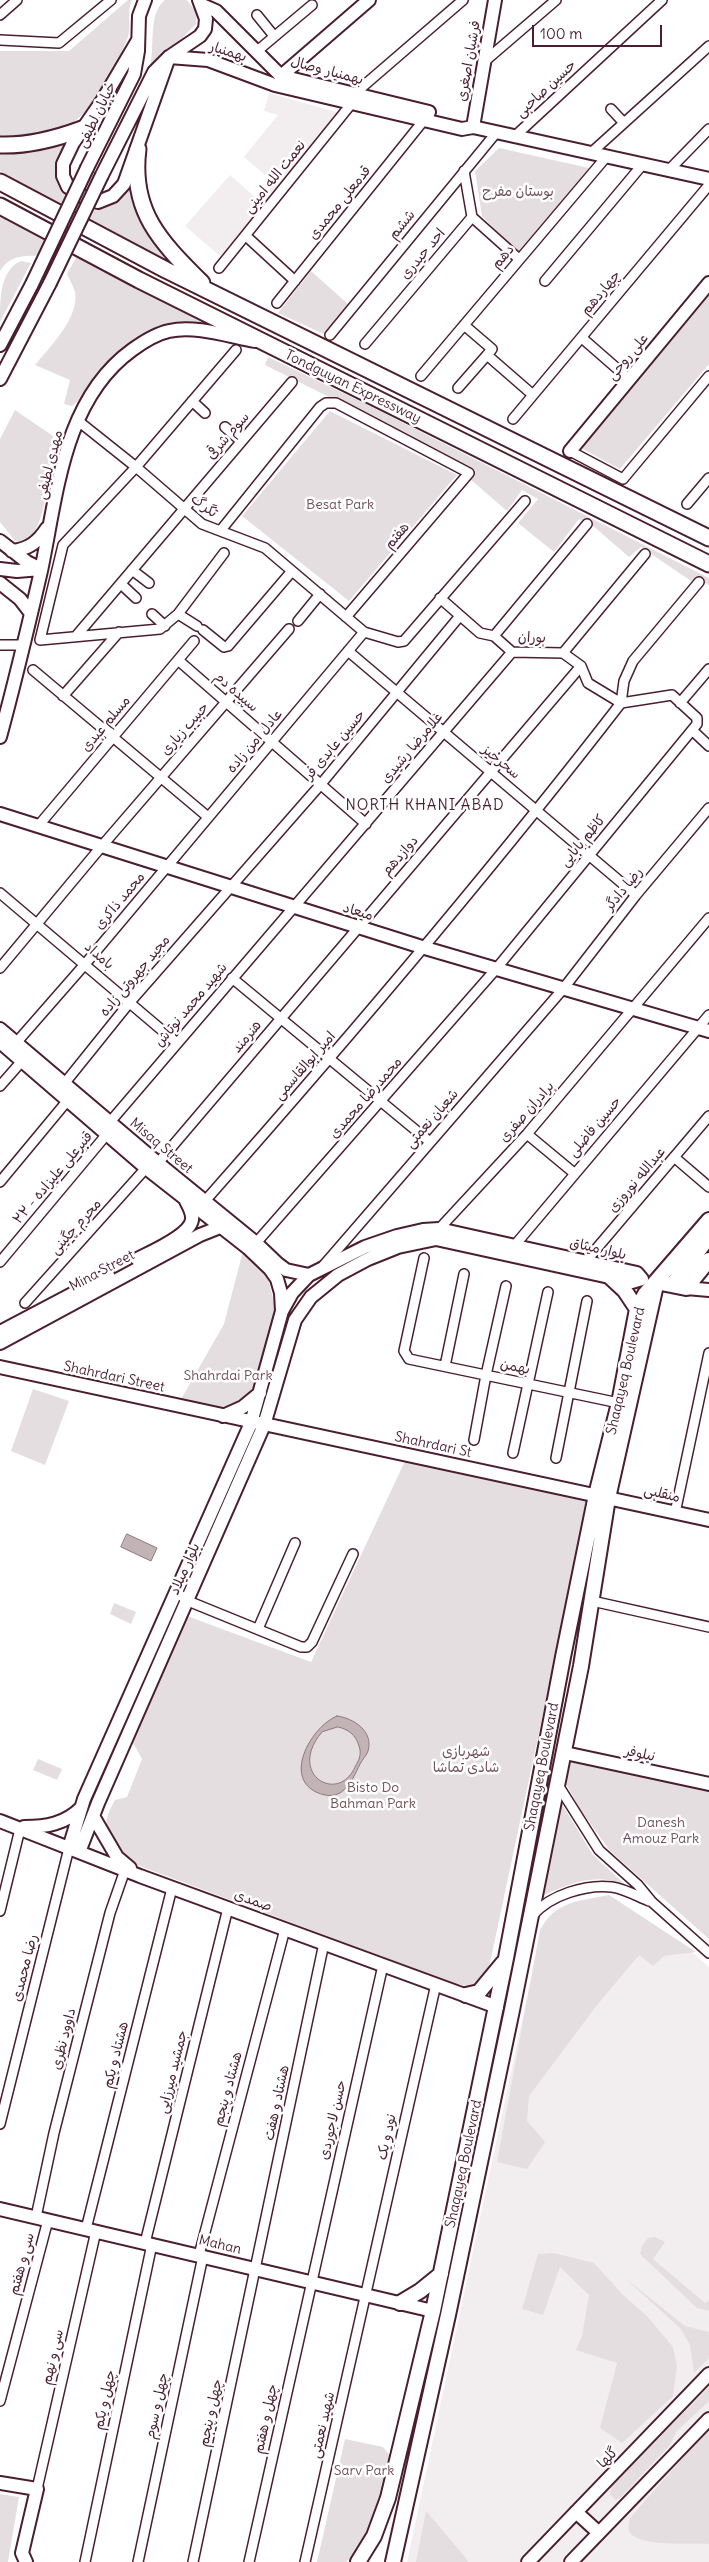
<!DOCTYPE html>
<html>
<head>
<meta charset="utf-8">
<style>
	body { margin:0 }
	#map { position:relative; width:709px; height:2562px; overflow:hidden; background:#fff; font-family:Delius,sans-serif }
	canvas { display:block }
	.scale { position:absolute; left:532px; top:25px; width:130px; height:22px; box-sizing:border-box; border:2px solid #4a1f2b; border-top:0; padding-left:6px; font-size:15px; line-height:18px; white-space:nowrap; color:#4a1f2b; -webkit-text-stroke:4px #fff; paint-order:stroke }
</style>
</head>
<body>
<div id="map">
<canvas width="709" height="2562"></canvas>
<div class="scale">100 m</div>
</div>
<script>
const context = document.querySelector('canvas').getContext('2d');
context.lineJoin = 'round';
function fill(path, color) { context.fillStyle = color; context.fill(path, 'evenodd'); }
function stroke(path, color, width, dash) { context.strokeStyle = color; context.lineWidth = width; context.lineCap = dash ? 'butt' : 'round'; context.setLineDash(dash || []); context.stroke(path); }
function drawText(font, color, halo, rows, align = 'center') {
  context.font = font + ' Delius,"Playpen Sans Arabic",sans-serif'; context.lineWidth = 5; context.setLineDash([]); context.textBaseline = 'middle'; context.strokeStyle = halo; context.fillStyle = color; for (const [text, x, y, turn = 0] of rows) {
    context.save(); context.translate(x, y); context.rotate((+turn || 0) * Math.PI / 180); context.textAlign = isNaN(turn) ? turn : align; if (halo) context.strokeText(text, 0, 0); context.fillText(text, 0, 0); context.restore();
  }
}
fill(new Path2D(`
	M269,93l71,20 -120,143 -35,-30 45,-51 25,22 16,-17 -27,-23 34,-42 -14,-4z
	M596,1898l97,55 16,14v595h-302l122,-575z`), '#f2eeef');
fill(new Path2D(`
	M128,0h4c-6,13 0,25 -4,37 -12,30 -35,80 -67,92 -20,7 -40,8 -61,9v-87h69z
	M187,0l10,13 -1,11 -48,49c9,-23 -2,-58 17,-73z
	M64,144c-11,24 -13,32 3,52l-4,10 -63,-35v-20z
	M499,148l90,20 -71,85 -36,-37 -7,-45z
	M132,182c2,38 23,64 50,89l-93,-50 6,-12c17,-3 29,-12 37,-27z
	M0,216l45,25 -6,15c-16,-1 -30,0 -39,15z
	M77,256l139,71c-15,-1 -35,-5 -50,-1 -26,5 -49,24 -66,44 -10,12 -15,27 -28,36l-8,-2 6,-24 -35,-15c14,-17 45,-48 40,-73 -2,-6 -5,-12 -8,-18z
	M21,261l10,2 -31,59c0,-23 0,-52 21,-61z
	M311,271l37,33 -22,31 -48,-22z
	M709,293v71l-89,105 -39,-21z
	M268,357l102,49 339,172v7l-12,-7 -6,3 -50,-34 -12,10 -37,-32 -13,-6 -25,33 -36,-29 20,-24 -16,-9 -15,21 -37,-32 5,-9 -210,-105z
	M15,410l38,26c-4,31 -4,81 -25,105h-13l-15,-19v-83z
	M330,411l127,64 -108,126 -107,-85z
	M243,1251l25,27 8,33 -21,81 -29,18 -46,-9 44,-77z
	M33,1389l36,12 -24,64 -34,-14z
	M405,1461l183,41 -101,475 -13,11 -21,-5 -324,-121c-11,-6 -26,-30 -22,-44 1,-6 5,-12 8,-18l12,-3 15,-38 -9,-16 54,-127 124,46z
	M114,1603l22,9 -5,12 -21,-10z
	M38,1759l24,10 -5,11 -24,-10z
	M571,1759l61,16 77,16v148l-99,-88 -30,-42 -14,-25z
	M562,1804l31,51 38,35c-7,-4 -15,-9 -23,-10 -21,-4 -47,7 -66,16z
	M609,1895l87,57 -32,4 -11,10 -14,-11 -42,50 -68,91 -2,25 18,21 -18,27 -30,-7 43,-232c15,-29 39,-29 69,-35z
	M655,2237l10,5 -12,17 52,44 4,-3v11l-12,-3 -57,-54 2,-8 6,-8z
	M554,2253l40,10 29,32 24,21 26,31 4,19 -4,30 -51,47 -22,-15 17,-65 -41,-13 6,-14 7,-41 -29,-28 -17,48 -21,-6 16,-55z
	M625,2278l60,48 24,6v26l-15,15 -4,-28 -10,-17z
	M709,2387v14l-32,30 -7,14 -49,52 -5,3 -6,-5 1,-10z
	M709,2428v116c-17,-1 -68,3 -79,-11 -3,-5 -1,-10 0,-15z
	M345,2439l38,8 10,12 -13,51 -30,48 -4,4h-29z
	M0,2494l19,3 -11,65h-8z
	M426,2511l39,46 3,5h-52z`), '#e5dee0');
const water = new Path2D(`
	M127,1534l30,14 -6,13 -30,-14z
	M337,1716c16,2 37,15 31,35 -1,4 -6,9 -8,13 -9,19 -18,40 -44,28 -33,-16 -4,-66 21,-76zM338,1727c10,2 18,8 21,19 3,8 0,14 -4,21 -17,38 -69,7 -33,-35z`);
fill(water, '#c1b3b6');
stroke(water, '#91787e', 1);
const street = new Path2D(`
	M0,15l17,-15
	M257,15l17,21
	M0,40l59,3 52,-43
	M256,52l56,-47
	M485,61l71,-61
	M361,88l102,-88
	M611,109l13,14
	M514,137l148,-137
	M592,152l117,-106
	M669,170l40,-41
	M472,217l47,42
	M246,236l49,45
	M219,268l133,-165
	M545,281l98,-117
	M277,303l147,-183
	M464,325l28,24 -5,6 46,40
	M330,335l166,-202
	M582,338l47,41
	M365,344l107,-127 -8,-46
	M421,376l186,-220
	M458,388l29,-33
	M192,401l13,12
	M513,419l196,-234
	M77,420l59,47 66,57 63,24 99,84 34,10 6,-1 121,-140
	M225,427l16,14
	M570,451l53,28 86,-103
	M687,504l22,-26
	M221,530l99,-123 6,-4h10l133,70 -123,144
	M224,553l-46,61 -18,15 -120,11 23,-95 73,-78 100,-117
	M132,570l17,13
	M121,584l15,14
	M152,614l13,12
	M178,614l19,12
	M298,621l22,-27
	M203,630l21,17 4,-1 64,-75
	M77,635l215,-253
	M494,636l93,-112
	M0,645h23
	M348,651l288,244
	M563,653l82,-99
	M178,660l188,164
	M33,670l175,147
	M63,696l56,-64
	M680,703l29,-34
	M693,731l16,15
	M39,825l155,-184
	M0,893l177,150
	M0,968l101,-121 188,-218
	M232,978l198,164
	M16,1043l70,-80 278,-331
	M64,1084l66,-82 191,-218 138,-167
	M0,1086l22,-25
	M110,1122l402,-470
	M527,1134l47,39
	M674,1157l35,30
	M158,1163l423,-497
	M0,1182l68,-82
	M205,1201c143,-162 283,-326 416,-498l3,-22 9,-20 66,-79
	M439,1229l88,-95 182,-216
	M256,1243l240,-274 201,-245v-6l-25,-23 -51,8 -33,-20 -7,-17 -18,-13 -51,-1 -18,-16 -14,-3 -40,-35
	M515,1245l194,-230
	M424,1258l-20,93 5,8 210,44
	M586,1261l123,-145
	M0,1262l107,-128
	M324,1265l239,-276 73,-94 73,-87
	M25,1303l121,-135
	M445,1366l19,-92
	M474,1440l12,-65 20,-89
	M513,1453l35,-161
	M556,1458l31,-157
	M675,1513l34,-160
	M175,1591l13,10 113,46h6l5,-5 41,-88
	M592,1601l117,26
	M258,1629l37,-86
	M558,1785l41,65 39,35 14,17 57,51
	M0,1911l20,-82
	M533,1915c17,-20 53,-31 79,-28 13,2 25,9 37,14
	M0,2124l69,-276
	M36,2217l18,-84 56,-220 15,-43
	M86,2229l86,-341
	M145,2243l83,-335
	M199,2255l86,-326
	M0,2401l48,-181
	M37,2489l59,-258
	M85,2562l67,-318
	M138,2562l65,-306
	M193,2562l131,-619
	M249,2562l134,-597
	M305,2562l131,-578`);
const secondary = new Path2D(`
	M202,5l14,6 65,65
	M138,40l-36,61 -29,42 -10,21v12l5,11 16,10 14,5 15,-6 11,-12 45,-127 39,3 67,25 187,44 11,-2 236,52
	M281,76l148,36
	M281,76l88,-76
	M473,127l22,-127
	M87,168l47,-94 4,-23 1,-35 6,-16
	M102,175l52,-103 15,-15 31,-21 5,-7 1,-10 -7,-19
	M0,345l32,-61
	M0,379l50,-96
	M570,451l139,-168
	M0,541l27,21 14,7 -24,2 -17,-2
	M12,551c17,-2 26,-9 35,-23
	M0,583l20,16 10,13
	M0,737c15,-55 28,-110 41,-166 16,-76 22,-171 91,-221 11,-8 23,-16 37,-19 26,-6 59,5 86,10
	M0,814l425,134 284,83
	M0,1029l158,134 98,80 22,21 8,6 23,5
	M0,1042l146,126 102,80 22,21 7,10 4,14 1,18
	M137,1259c14,-7 52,-23 55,-39 1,-7 -3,-13 -6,-19
	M686,1288l23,2
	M0,1332l108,-57
	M0,1343l200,-108 20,-8 4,-4
	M0,1367l709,153
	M223,1416l20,-9 17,-14
	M565,1753l144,31
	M93,1816l24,41 13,11
	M0,1821l140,55 357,131
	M24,1827c22,0 41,-3 57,-19
	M69,1848l15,-49 167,-376 31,-112 10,-18 17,-18 56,-28 32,-11 26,-6 16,-1 198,44 5,6
	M79,1852l19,-49 166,-378 31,-105 16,-23 27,-22 30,-16 30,-12 38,-8 196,43 10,-3
	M0,2209l433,102
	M0,2483l37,6 -15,64 4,9
	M576,2512l23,21
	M528,2562l181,-188
	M571,2562l138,-143`);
const primary = new Path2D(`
	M610,1277l15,14 12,18
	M656,1282l30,6 23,-28
	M672,1285l37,-48
	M466,1995l13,-3 24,-29
	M400,2303l20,-12 21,-17
	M358,2562l16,-26 14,-38 45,-187 73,-353 57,-301 33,-162 23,-92 18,-94 8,-15 64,-74
	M393,2562l55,-247 64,-305 69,-344 27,-168 48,-213`);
const highway = new Path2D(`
	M0,145c29,1 55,-6 82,-16
	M138,149c-8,63 23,93 64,134
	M0,182l166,88 543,268
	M0,206l139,74 570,284`);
stroke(street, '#4a1f2b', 12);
stroke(secondary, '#4a1f2b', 16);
stroke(primary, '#4a1f2b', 18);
stroke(highway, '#4a1f2b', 19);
stroke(street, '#fff', 9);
stroke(secondary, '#fff', 12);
stroke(primary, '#fff', 14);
stroke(highway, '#fff', 15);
const secondaryBridge = new Path2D(`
	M50,283l52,-108
	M32,284l55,-116`);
stroke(secondaryBridge, '#4a1f2b', 16, []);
stroke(secondaryBridge, '#fff', 12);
drawText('14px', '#4a1f2b', '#fff', [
	["بهمنیار",228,52,17],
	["فرشیان اصغری",469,61,-80],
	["بهمنیار وصال",327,71,15],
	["حسین صاحبی",546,89,-43],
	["خیابان لطیفی",97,115,-64],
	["نعمت الله امینی",275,177,-51],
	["قدمعلی محمدی",340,203,-51],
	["ششم",402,225,-51],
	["احد حیدری",423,254,-50],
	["دهم",503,257,-50],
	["چهاردهم",601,293,-50],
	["علی روحی",628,357,-50],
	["Tondguyan Expressway",353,387,26],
	["سوم شرقی",228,436,-49],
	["مهدی لطیفی",50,465,-76],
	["تگرگ",204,506,37],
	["هفتم",397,536,-50],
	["بوران",532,638,2],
	["سپیده دم",236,692,41],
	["مسلم عبدی",106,724,-50],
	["حبیب زیاری",185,729,-49],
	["عادل امن زاده",255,741,-50],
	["حسین عابدی‌ فر",335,745,-50],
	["غلامرضا رشیدی",412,748,-50],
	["سحرخیز",501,762,40],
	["کاظم بابایی",583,841,-50],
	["دوازدهم",400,856,-49],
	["رضا دادگر",624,889,-51],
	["محمد ذاکری",120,901,-50],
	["میعاد",358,912,17],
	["بامداد",99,956,41],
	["مجید جهروتی زاده",135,976,-50],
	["شهید محمد نوتاش",191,1005,-50],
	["هنرمند",247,1037,-50],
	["امیر ابوالقاسمی",305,1066,-49],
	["محمدرضا محمدی",366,1098,-49],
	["برادران صفری",527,1112,-49],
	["شعبان نعمتی",432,1119,-49],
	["حسین فاضلی",595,1127,-50],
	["Misaq Street",161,1146,40],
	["قنبرعلی علیزاده - ۲۲",53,1178,-50],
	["عبدالله نوروزی",637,1180,-50],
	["محرم چگینی",76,1227,-48],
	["بلوار میثاق",598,1249,13],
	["Mina Street",102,1271,-28],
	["بهمن",515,1367,12],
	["Shaqayeq Boulevard",626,1371,-77],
	["Shahrdari Street",114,1377,12],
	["Shahrdari St",433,1445,12],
	["منقلبی",662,1494,13],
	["بلوار میلاد",185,1569,-66],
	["نیلوفر",640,1754,12],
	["Shaqayeq Boulevard",542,1767,-79],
	["صمدی",253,1901,20],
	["رضا محمدی",25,1968,-76],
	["داوود نظری",64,2039,-76],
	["هشتاد و یکم",116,2055,-76],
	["جمشید میرزایی",173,2072,-76],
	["هشتاد و پنجم",228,2089,-75],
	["هشتاد و هفت",277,2103,-78],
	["حسن لاجوردی",333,2120,-77],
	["نود و یک",387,2137,-78],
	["Shaqayeq Boulevard",464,2164,-78],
	["Mahan",220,2245,13],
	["سی و هفتم",22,2264,-75],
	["سی و نهم",53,2357,-77],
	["چهل و یکم",105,2400,-78],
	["چهل و سوم",157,2406,-78],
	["چهل و پنجم",211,2413,-78],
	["چهل و هفتم",266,2419,-78],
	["شهید نعمتی",323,2425,-77],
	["گلها",608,2458,-46]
]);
drawText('14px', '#714f58', '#fff', [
	["بوستان مفرح",518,192],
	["Besat Park",340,505],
	["Shahrdai Park",228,1376],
	["شهربازی",466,1752],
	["شادی تماشا",466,1768],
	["Bisto Do",373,1788],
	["Bahman Park",373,1804],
	["Danesh",661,1823],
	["Amouz Park",661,1839],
	["Sarv Park",364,2471]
]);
context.letterSpacing = '1px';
drawText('15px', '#4a1f2b', '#fff', [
	["NORTH KHANI ABAD",425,806]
]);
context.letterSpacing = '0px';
</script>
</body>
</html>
